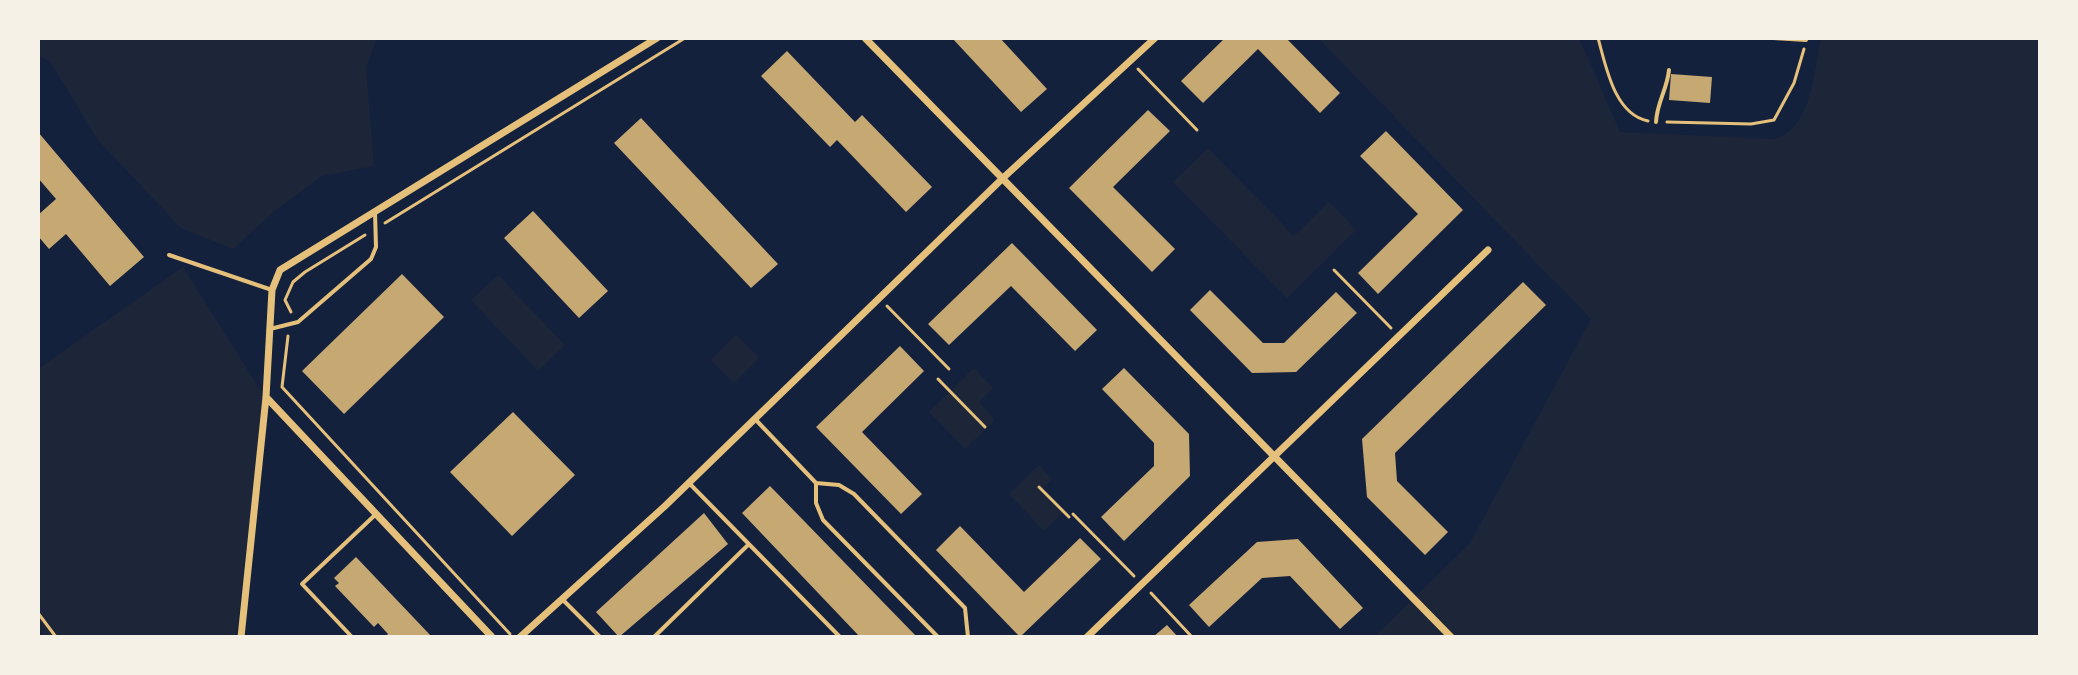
<!DOCTYPE html>
<html>
<head>
<meta charset="utf-8">
<style>
	body { margin:0 }
	#map { position:relative; width:2078px; height:675px; overflow:hidden; background:#14213d; font-family:Manrope,sans-serif }
	canvas { display:block }
	.frame { position:absolute; inset:0; border:40px solid #f6f1e7; pointer-events:none }
</style>
</head>
<body>
<div id="map">
<canvas width="2078" height="675"></canvas>
<div class="frame"></div>
</div>
<script>
const context = document.querySelector('canvas').getContext('2d');
context.lineJoin = 'round';
function fill(path, color) { context.fillStyle = color; context.fill(path, 'evenodd'); }
function stroke(path, color, width, dash) { context.strokeStyle = color; context.lineWidth = width; context.lineCap = dash ? 'butt' : 'round'; context.setLineDash(dash || []); context.stroke(path); }
fill(new Path2D(`
	M38,38h339l-11,30 8,98 -52,10 -45,33 -44,40 -52,-21 -84,-89 -47,-78 -12,-6z
	M1318,38h261l41,94 155,7c38,-12 38,-67 46,-101h219v599h-666l96,-94 121,-224z
	M1208,148l86,88 35,-34 27,28 -69,68 -114,-116z
	M183,267l81,129 -28,241h-191l-7,-8v-260z
	M498,275l67,70 -27,26 -67,-71z
	M736,335l23,23 -25,25 -23,-23z
	M974,368l19,20 -14,14 16,18 -30,29 -36,-37z
	M1039,465l13,14 -9,9 22,23 -21,20 -35,-37z`), '#1d2539');
fill(new Path2D(`
	M952,38h48l47,51 -26,23z
	M1225,38h61l54,55 -20,20 -62,-64 -55,54 -22,-22z
	M787,51l68,71 7,-7 70,72 -26,25 -69,-72 -7,7 -69,-71z
	M1671,74l41,3 -2,26 -41,-3z
	M1148,110l22,21 -57,56 62,62 -23,23 -83,-84z
	M641,118l137,146 -27,24 -137,-145z
	M1386,131l77,79 -85,84 -20,-21 60,-59 -58,-58z
	M38,132l106,125 -34,29 -44,-52 -17,15 -11,-13v-21l18,-16 -18,-21z
	M533,211l75,80 -29,27 -75,-80z
	M1012,243l85,87 -22,21 -64,-65 -62,59 -21,-21z
	M402,274l42,43 -100,97 -42,-43z
	M1523,282l23,23 -151,148 2,28 51,51 -23,23 -58,-58 -5,-58z
	M1210,290l53,53h21l52,-51 21,21 -61,59 -44,1 -62,-63z
	M900,346l24,25 -62,61 60,62 -21,20 -85,-87z
	M1124,368l65,66 1,42 -66,65 -23,-24 53,-51v-23l-52,-54z
	M513,412l62,63 -63,61 -62,-64z
	M770,486l147,151h-57l-118,-124z
	M704,513l24,31 -109,93 -23,-25z
	M960,526l64,66 56,-54 21,21 -81,78 -84,-87z
	M1298,539l65,69 -23,21 -50,-53 -28,2 -53,49 -20,-22 68,-63z
	M356,557l76,80h-47l3,-3 -10,-11 -4,4 -39,-41 4,-3 -5,-5z
	M1167,625l11,12h-25z`), '#c6a872');
stroke(new Path2D(`
	M1598,38c8,28 16,76 50,83
	M1138,69l59,61
	M1667,122l84,2 23,-4 20,-37 10,-34
	M385,223l300,-185
	M1334,270l57,58
	M887,306l62,63
	M291,312l-6,-12 8,-18 12,-10 60,-37
	M288,336l-6,51 228,247
	M938,379l47,48
	M1039,487l30,30
	M1073,514l61,62
	M1151,593l41,44
	M38,613l18,24`), '#e5c07b', 3);
stroke(new Path2D(`
	M1773,38l33,2
	M1656,122c1,-20 11,-32 13,-52
	M169,255l103,35
	M270,329l28,-7 73,-63 5,-12 -1,-35
	M755,419l61,64 23,2 15,9 111,114 3,29
	M689,483l151,154
	M816,483v20l7,17 115,117
	M562,599l38,38
	M352,637l-50,-53 73,-69
	M654,637l95,-93`), '#e5c07b', 4);
stroke(new Path2D(`
	M865,38l586,599
	M266,397l226,240
	M241,637l25,-240 6,-107 8,-20 377,-232
	M520,637l145,-131 338,-328 152,-140
	M1087,637l401,-387`), '#e5c07b', 7);
</script>
</body>
</html>
